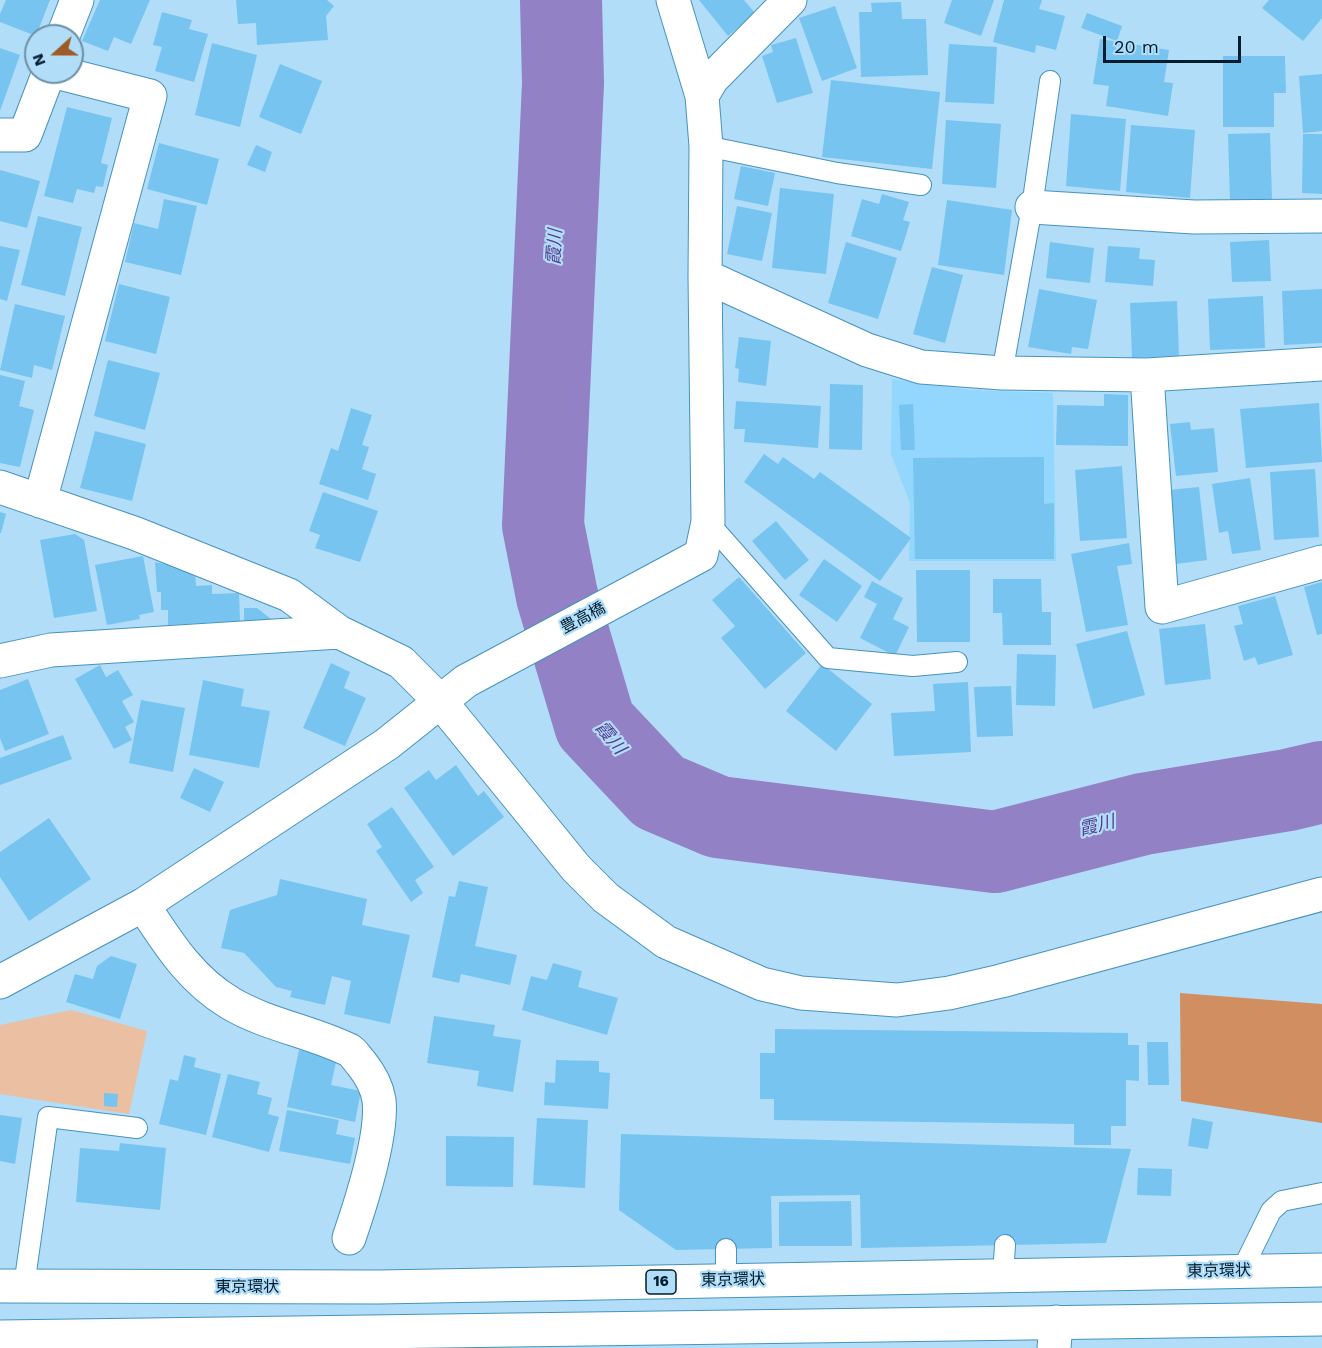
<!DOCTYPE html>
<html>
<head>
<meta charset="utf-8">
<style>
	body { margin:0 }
	#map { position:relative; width:1322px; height:1348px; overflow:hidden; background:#b1ddf9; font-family:"Work Sans",sans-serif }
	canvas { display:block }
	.north { position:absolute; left:24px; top:24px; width:60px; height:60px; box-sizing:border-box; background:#b1ddf9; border:2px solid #6a90a7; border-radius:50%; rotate:249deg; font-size:16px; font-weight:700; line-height:24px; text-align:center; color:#001d2d }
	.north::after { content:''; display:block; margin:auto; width:21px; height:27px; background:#9d5b28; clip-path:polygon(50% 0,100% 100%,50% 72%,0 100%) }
	.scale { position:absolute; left:1103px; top:36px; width:138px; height:27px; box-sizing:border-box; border:3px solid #001d2d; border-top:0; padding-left:8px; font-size:18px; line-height:21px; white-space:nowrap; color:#001d2d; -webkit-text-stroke:4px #b1ddf9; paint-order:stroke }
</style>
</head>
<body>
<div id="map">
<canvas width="1322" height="1348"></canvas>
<div class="north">N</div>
<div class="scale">20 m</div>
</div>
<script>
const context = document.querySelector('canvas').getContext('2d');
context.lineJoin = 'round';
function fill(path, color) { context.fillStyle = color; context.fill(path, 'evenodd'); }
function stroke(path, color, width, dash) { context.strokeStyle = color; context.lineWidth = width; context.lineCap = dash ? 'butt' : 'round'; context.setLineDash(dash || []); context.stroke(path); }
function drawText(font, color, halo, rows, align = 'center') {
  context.font = font + ' "Work Sans","Noto Sans JP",sans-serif'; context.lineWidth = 4.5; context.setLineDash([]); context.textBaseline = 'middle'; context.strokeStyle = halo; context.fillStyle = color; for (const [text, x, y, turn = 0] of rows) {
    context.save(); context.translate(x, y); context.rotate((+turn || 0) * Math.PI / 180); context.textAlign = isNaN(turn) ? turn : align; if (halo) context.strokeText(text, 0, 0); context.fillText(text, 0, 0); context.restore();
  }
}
fill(new Path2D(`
	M892,379l81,11 80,3 3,168h-147l1,-58 -19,-49z`), '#93d6fe');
fill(new Path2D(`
	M71,1010l76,21 -18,83 -129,-20v-69z`), '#eabfa2');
fill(new Path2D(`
	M1180,993l142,11v119l-141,-22z`), '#d18f61');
stroke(new Path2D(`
	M561,0l2,83 -20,442 14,71 38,128 64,68 59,25 277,35 148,-38 145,-24 34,-8`), '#9381c5', 82);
fill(new Path2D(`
	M6,0h44l-14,36 -36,-14v-8z
	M100,0h50l-19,44 -17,-7 -6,14 -26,-10z
	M236,0h91l7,6 -8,10 2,24 -71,5 -1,-22 -18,1z
	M699,0h45l11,13 -27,23z
	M952,0h42l-13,36 -37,-13z
	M1004,0h38l-3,9 26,7 -9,34 -20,-5 -1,8 -42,-11z
	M1269,0h53v18l-19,23 -41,-33z
	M901,2l1,17h24l2,56 -67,2 -2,-65h13l-1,-9z
	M835,6l22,62 -35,13 -23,-63z
	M162,12l30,8 -3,9 19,5 -14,48 -39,-11 7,-24 -9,-2z
	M1087,13l35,13 -5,15 -36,-13z
	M796,38l17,55 -36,10 -15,-47 11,-4 -2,-7z
	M1100,39l69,11 -5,32 9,1 -5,33 -62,-10 3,-20 -16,-2z
	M212,43l45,12 -17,72 -45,-12z
	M949,44l48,3 -3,57 -49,-2z
	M0,48l20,7 -20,56z
	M1223,56h62l1,37h-12v34h-51z
	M280,64l42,17 -21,53 -42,-17z
	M1322,74v57l-19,2 -4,-57z
	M831,80l109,12 -8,77 -110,-12z
	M67,107l45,11 -11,45 7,2 -5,22 -7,-1 -2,7 -17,-4 -4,14 -29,-7z
	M1071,114l55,5 -6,72 -54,-5z
	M946,120l55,4 -5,64 -54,-4z
	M1131,125l64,5 -5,68 -64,-6z
	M1270,133l2,67 -42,2 -2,-68z
	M1303,134h19v60l-20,-1z
	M159,143l60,16 -12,46 -60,-16z
	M256,145l16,7 -7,20 -18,-7z
	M741,166l34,7 -7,33 -34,-7z
	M0,170l40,11 -13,47 -27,-7z
	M780,188l54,6 -8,80 -54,-6z
	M882,194l27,8 -6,18 7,2 -9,29 -50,-15 11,-37 17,5z
	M164,199l33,7 -16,69 -56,-13 9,-39 24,6z
	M947,200l65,10 -8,65 -66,-10z
	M737,206l35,7 -10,48 -35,-7z
	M38,216l44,11 -17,69 -44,-11z
	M1269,240l2,41 -39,1 -2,-40z
	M846,242l51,16 -19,61 -50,-16z
	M1050,242l44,6 -4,35 -44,-5z
	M0,246l20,4 -13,51 -7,-2z
	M1108,246l32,2 -1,11 16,1 -2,26 -48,-4z
	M932,267l31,8 -18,68 -32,-9z
	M119,284l51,13 -14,57 -51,-13z
	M1039,289l58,11 -9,49 -16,-2 -1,7 -43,-7z
	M1322,289v54l-38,2 -2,-54z
	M1263,296l2,52 -55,2 -2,-51z
	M1177,301l2,55 -47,2 -2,-55z
	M15,304l50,12 -13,54 -18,-5 -2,13 -32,-8z
	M739,337l32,4 -5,45 -28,-4 1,-13 -4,-1z
	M108,360l52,13 -15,57 -51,-14z
	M0,375l25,6 -6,25 15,4 -14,57 -20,-4z
	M830,384l33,1 -1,65 -33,-1z
	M1104,394l24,1v51l-72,-1 1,-40 47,1z
	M736,401l85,5 -3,42 -74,-6 1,-13h-11z
	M1319,403l3,59 -76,6 -6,-59z
	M913,404l2,46h-14l-2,-45z
	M351,408l21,7 -10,30 7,2 -7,22 14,5 -8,26 -49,-16 12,-36 7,3z
	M1190,422l1,8 23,-2 4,44 -42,4 -6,-52z
	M95,431l51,13 -14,57 -52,-13z
	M764,454l14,10 5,-7 31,22 6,-7 91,66 -31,43 -136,-99z
	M1044,457v47l10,-1v56h-139l-2,-101z
	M1122,466l5,72 -47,3 -5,-71z
	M1315,469l4,68 -45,3 -4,-68z
	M1250,478l11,72 -29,4 -4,-23 -9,2 -7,-49z
	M1199,487l8,73 -31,4 -7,-74z
	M323,492l55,19 -18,51 -45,-14 5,-13 -11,-4z
	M0,512l6,2 -5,19h-1z
	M776,521l33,39 -24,20 -33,-39z
	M75,534l9,6 13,71 -43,7 -14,-78z
	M1129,543l3,21 -15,2 11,59 -42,7 -15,-78z
	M143,556l11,56 -15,3 1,4 -33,6 -12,-60z
	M824,559l38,27 -25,36 -38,-27z
	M155,562l40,9 1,15 16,-1v9l27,-1 1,28 -72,4v-15h-7v-18h-4z
	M916,570h54v72h-53z
	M739,577l67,76 -41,36 -44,-51 14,-12 -23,-26z
	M993,579h48l1,33h9v33h-48l-1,-32h-9z
	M872,581l31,17 -10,21 16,8 -14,29 -35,-18 17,-34 -13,-7z
	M1322,582v52l-5,1 -13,-48z
	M1275,596l18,59 -35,10 -3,-8 -11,4 -10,-35 9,-2 -5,-18z
	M244,608h13l19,15 -32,1z
	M1205,624l6,55 -46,6 -6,-56z
	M1127,631l18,64 -52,14 -17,-65z
	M1017,654l39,1 -1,51 -39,-1z
	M331,663l19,9 -6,16 22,10 -21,48 -42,-18z
	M822,664l50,40 -36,47 -50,-40z
	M100,665l6,12 12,-7 15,25 -11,6 12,21 -9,5 7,13 -18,9 -39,-70z
	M28,679l21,55 -44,17 -5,-13v-48z
	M203,680l41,9 -3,17 29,5 -11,57 -70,-13z
	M968,682l3,70 -77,4 -3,-43 44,-2 -2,-27z
	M1011,686l2,50 -36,1 -3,-50z
	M141,700l44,8 -12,64 -44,-9z
	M63,735l9,24 -72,26v-27z
	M456,765l22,31 6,-5 20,26 -51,39 -49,-68 25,-18 7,10z
	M194,768l30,14 -14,30 -30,-14z
	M392,807l42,60 -19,13 8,13 -12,9 -35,-51 6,-4 -15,-23z
	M49,818l42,61 -62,42 -29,-44v-25z
	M280,879l87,20 -5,26 48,10 -20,89 -46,-10 7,-33 -19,-5 -7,29 -35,-8 2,-6 -16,-4 -32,-34 -23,-5 9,-38 47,-15z
	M459,881l29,6 -13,59 42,9 -7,30 -49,-11 -2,9 -27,-6 17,-81 6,1z
	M111,956l26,8 -17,55 -54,-17 9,-28 18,5 4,-13z
	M553,963l29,8 -4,16 40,11 -11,37 -85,-25 9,-34 16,4z
	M434,1016l61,9 -2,11 28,4 -8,52 -36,-6 2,-15 -52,-8z
	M775,1029l353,4v12h11v36l-13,-1v46h-15v19h-37v-21l-300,-4v-21h-14v-46h15z
	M1147,1042h21l1,43h-21z
	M299,1050l38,8 -6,27 30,6 -6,31 -68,-15z
	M184,1055l12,3 -2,9 27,7 -15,61 -47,-11 11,-45 8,2z
	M556,1060l43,1v11l11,1 -2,36 -64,-4 1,-23 10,1z
	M228,1074l32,8 -3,12 15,4 -4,16 11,3 -10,35 -57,-15z
	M104,1093l14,1 -1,13 -13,-1z
	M287,1110l52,10 -3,14 19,4 -5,26 -71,-13z
	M0,1115l22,3 -7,46 -15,-3z
	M537,1118l51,2 -3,68 -52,-3z
	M1192,1118l21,4 -5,27 -20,-3z
	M621,1134l510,15 -25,94 -245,5 -1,-53 -89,1 1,52 -96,2 -57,-40z
	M446,1136l68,1 -1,50 -67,-1z
	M120,1143l46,5 -6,62 -84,-8 4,-54 39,3z
	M1138,1168l34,1 -1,27 -34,-1z
	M851,1201l1,45h-73v-44z`), '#77c4f0');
const lane = new Path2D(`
	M706,146l131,27 84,12
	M1002,373l30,-166 18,-126
	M708,522l120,136 85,8 44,-4
	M726,1249v32
	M1242,1270l29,-59 11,-10 40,-8
	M1003,1275l2,-30
	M24,1286l24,-169 89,11`);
const street = new Path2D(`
	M63,36l14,-36
	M702,96l10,-17 78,-79
	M0,135h25l24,-63
	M1032,207l162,10 128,-1
	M705,276l162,74 54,17 81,6 145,2 175,-11
	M1147,375l15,232 160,-45
	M0,487l134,46 155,62 50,37 62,30 39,39 136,167 30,30 60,44 96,42 39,9 96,7 52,-7 52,-12 321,-87
	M40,501l110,-405 -94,-24
	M0,661l51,-11 288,-18
	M143,905c25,38 47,74 87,98 37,22 80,28 119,47 5,3 8,9 12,13 8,10 16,24 18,37 4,35 -18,103 -30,138
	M0,982l143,-77 244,-161 79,-63 235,-126 7,-33 -3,-246 1,-130 -4,-50 -29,-96
	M1054,1348l2,-26`);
const highway = new Path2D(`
	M0,1286l379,1 943,-17
	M0,1337l1322,-18`);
stroke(lane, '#4593bd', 22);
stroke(street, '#4593bd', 35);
stroke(highway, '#4593bd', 35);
stroke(lane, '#fff', 20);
stroke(street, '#fff', 33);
stroke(highway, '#fff', 33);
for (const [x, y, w] of [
	[661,1282,30]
]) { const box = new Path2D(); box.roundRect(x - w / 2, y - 12, w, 24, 4.5); context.fillStyle = '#b1ddf9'; context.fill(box); stroke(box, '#001d2d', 1.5); }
drawText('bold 15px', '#001d2d', null, [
	["16",661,1282]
]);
drawText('16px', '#001d2d', '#b1ddf9', [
	["豊高橋",583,618,-28],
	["東京環状",1219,1271,-1],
	["東京環状",733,1280,-1],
	["東京環状",247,1287]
]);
drawText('italic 18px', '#563b8e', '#b1ddf9', [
	["霞川",555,247,-87],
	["霞川",610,738,50],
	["霞川",1097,826,-14]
]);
</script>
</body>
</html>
